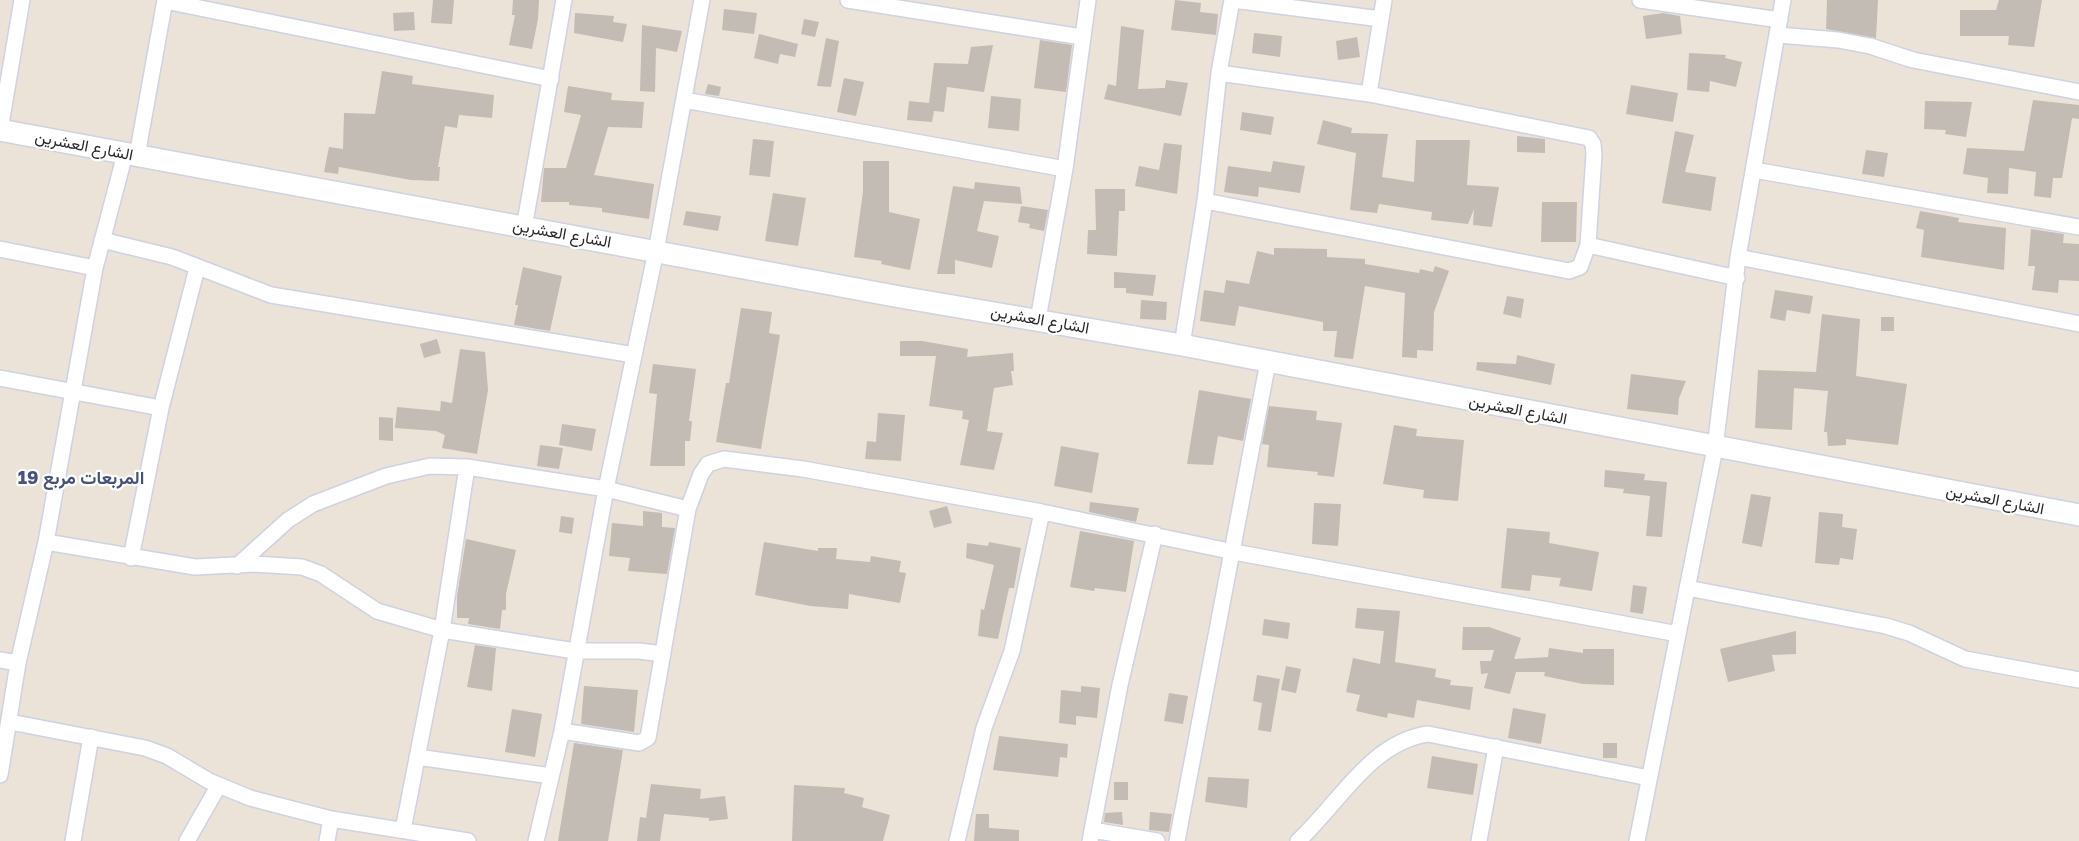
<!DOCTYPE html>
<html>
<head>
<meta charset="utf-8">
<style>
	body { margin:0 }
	canvas { display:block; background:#ebe2d8 }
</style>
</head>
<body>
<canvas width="2079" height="841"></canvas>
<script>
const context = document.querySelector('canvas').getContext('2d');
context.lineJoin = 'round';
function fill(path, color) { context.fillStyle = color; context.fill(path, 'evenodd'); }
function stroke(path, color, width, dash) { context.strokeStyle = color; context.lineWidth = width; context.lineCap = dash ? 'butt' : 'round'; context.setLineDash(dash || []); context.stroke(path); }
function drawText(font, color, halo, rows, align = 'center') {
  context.font = font + ' "Golos Text",Vazirmatn,sans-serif'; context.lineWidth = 4.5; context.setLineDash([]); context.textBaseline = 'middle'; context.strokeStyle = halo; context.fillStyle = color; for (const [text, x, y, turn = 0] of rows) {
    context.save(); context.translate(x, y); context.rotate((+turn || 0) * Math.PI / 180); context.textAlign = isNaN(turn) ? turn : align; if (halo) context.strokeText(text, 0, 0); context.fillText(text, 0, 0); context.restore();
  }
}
fill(new Path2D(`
	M433,0h21l-2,24 -21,-1z
	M513,0h26l-1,19 -6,30 -23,-4 6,-30h-3z
	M1175,0l26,3 -1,9 18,2 -2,21 -45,-5z
	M1827,0h51l-2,38 -50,-9z
	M1999,0h43l-8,47 -26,-2 1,-9h-49v-26h36z
	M724,9l33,4 -3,21 -32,-4z
	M414,12l1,18 -21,1 -1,-18z
	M575,13l39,3 -1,6 14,2 -4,18 -49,-9z
	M1663,13l17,3 2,18 -36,5 -3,-23z
	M804,19l15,3 -4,15 -14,-3z
	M642,25l40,6 -5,21 -21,-4 -1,44 -15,-1z
	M1121,26l23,4 -6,59 27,-1 1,-8 22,3 -7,33 -77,-17 4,-15 8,2z
	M1254,33l28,3 -2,21 -28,-4z
	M759,34l39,10 -3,13 -15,-3 -2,10 -24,-6z
	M1357,37l3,20 -22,3 -2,-19z
	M826,38l13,3 -8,46 -14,-1z
	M1040,40l32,5 -6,47 -32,-4z
	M993,45l-9,47 -37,-5 -3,25 -10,-1 -2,11 -25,-2 2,-19 20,2 5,-40 34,1 3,-17z
	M1689,53l37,2 -1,3 17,4 -6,25 -26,-6 -1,11 -22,-2z
	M382,71l31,5 -1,8 82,11 -2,23 -33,-3 -2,13 -12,-2 -7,41h2l-1,14 -28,-1 -72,-13 -1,7 -14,-2 5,-25 14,2 1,-36 31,1z
	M844,78l20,4 -8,34 -19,-4z
	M708,84l13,3 -2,9 -14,-2z
	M1631,85l47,8 -5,29 -47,-8z
	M568,86l44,7 -1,7 33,2 -2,26 -34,-1 -14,48 60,9 -5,35 -47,-7v-4l-33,-3v-3h-28l3,-34h22l15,-53 -17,-3z
	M991,96l30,3 -2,32 -31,-3z
	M2033,100l46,5v14l-7,-1 -10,60h-9l-2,20 -17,-2 2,-24 -27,-4 -1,26 -21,-1 1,-15 -25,-4 4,-26 57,3z
	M1925,101l47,1 -6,35 -21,-3 1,-4 -22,-1z
	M1242,112l32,5 -3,18 -31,-5z
	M1323,120l29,8 -1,5 37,1 -6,43 32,5 2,-42h54l-3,45 32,2 -7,40 -19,-2 1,-16 -6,15 -37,-4 1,-8 -53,-8 -2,9 -27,-3 6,-57 -39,-9z
	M1675,131l19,4 -9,37 31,5 -5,34 -49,-8z
	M1517,136l28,3v14l-28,-1z
	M753,139l21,2 -4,36 -21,-2z
	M1164,143l18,2 -5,49 -42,-8 4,-20 20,4z
	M1866,150l22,3 -4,24 -22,-3z
	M863,161h26v51l31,7 -10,51 -29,-6 1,-3 -28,-4 9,-65z
	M1273,161l32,5 -5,27 -41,-6 -1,10 -34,-5 4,-26 43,6z
	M975,182l45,5 2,17 -38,-3 -7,30 22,5 -7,32 -37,-8v14h-18l16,-88 21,3z
	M1095,189h30v22h-6l-2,45 -30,-2 1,-24h8z
	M773,193l33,5 -8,48 -33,-5z
	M1542,202h35l-1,40h-35z
	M1021,206l27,4 -4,21 -15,-3 1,-4 -12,-2z
	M686,211l35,5 -3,15 -35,-6z
	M1920,211l39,7 -1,4 48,6 -2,42 -83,-13 3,-27 -8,-2z
	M2031,229l33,5 -1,9 16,1v37l-20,-1 -1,13 -26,-3 3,-24h-7z
	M1274,248l53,1v8l38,2v5l54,9 1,-4 13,3 2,-6 14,5 -15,41 -1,39 -16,-1v8l-15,-1 3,-64 -40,-7 -12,73 -19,-2 3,-26h-14v-9l-84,-16 -4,20 -35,-5 4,-31 20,3 2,-13 23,4 8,-33 17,4z
	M523,267l39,9 -12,55 -36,-6 4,-20h-3z
	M1114,272l42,3 -3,21 -27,-3v-5h-12z
	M1775,290l38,6 -3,18 -23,-4 -2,11 -15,-3z
	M1507,296l17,3 -3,19 -18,-4z
	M1141,300l26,2 -1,18 -26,-1z
	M741,308l31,4 -3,21 11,2 -19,114 -45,-7 10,-59h3z
	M1822,314l38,5 -4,57 51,8 -9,61 -52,-6v6l-18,1 -1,-14h-3l4,-41 -34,-3 -2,42 -37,-2 3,-58 58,2z
	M1881,317h13v14h-13z
	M437,339l4,14 -17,5 -4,-14z
	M900,341h22l46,8 -1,8 46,-4 1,18h-3l2,14 -19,3 -7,43 16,2 -9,37 -34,-5 9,-45 -7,-1 1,-8 -34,-5 7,-50h-36z
	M460,349l25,3 3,38 -11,64 -35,-6 3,-13 -9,-4 -41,-3 2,-21 43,4 1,-10 11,2z
	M1517,355l38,9 -4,21 -75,-15 1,-8 39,2z
	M653,364l43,5 -7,52h3l-2,20h-5v25h-35l7,-72 -8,-1z
	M1631,374l55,7 -7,17 -1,17 -51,-6z
	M1199,390l52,9 -8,42 -25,-5 -5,29 -26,-1z
	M1269,406l48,5 -1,9 26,3 -8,54 -17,-2 1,-3 -51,-5 2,-22 -7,-1z
	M878,413l27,2 -4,46 -36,-2 2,-18 9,1z
	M379,417l14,1v23l-14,-1z
	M562,424l34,5 -4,22 -33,-6z
	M1394,425l23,4 -1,7 48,4 -6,61 -35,-3 1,-8 -41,-6z
	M540,445l23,3 -4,21 -22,-3z
	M1061,446l38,7 -7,40 -38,-7z
	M1605,470l40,4 -1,6 23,2 -5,55 -16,-1 4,-40 -27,-3 1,-4 -20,-2z
	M1751,494l20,3 -9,50 -20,-4z
	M1090,502l49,6 -3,14 -47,-10z
	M1314,503l27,1 -3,42 -26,-2z
	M947,506l5,17 -18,5 -5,-17z
	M643,511l19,2v14l13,1 -8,46 -39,-3 2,-13 -21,-2 3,-33 31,3z
	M1819,512l24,2 -1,13 15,2 -4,31 -13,-2 -1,7 -24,-2z
	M561,516l13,2 -2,16 -13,-2z
	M1507,528l43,4 -1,11 50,9 -7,39 -33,-5 2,-8 -29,-3 -2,16 -29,-3z
	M1080,531l54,10 -8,51 -31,-4 -1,3 -24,-4z
	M466,539l50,11 -10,44v16h-4l-2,19 -32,-5 1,-6h-12v-22z
	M764,542l54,9v-3h19l-1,11 34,3 1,-6 30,5 -2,11 7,1 -6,30 -51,-9 -1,15 -38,-3 -55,-11z
	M989,542l32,6 -7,40h-5l-11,51 -20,-3 3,-27 3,1 10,-45 -28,-7 1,-15 21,3z
	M1633,585l14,2 -4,27 -13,-2z
	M1357,608l43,3 -5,51 41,7 -1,8 16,3 -1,5 23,2 -3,23 -53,-10 -3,18 -26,-5 -1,5 -31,-7 4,-16 -14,-3 7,-34 27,6 4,-33 -29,-3z
	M1264,619l26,4 -2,16 -26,-4z
	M1463,627h26l32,11 -7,21 34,-2 1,-9 34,5v-4h31v36l-31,-1 -39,-8 1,-4h-29l-6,22 -26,-6 4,-15 -7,1 -1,-13h11l3,-11h-32z
	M1796,631v23l-24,1 3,16 -47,11 -8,-33z
	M475,645l21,3 -4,43 -25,-4z
	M1286,666l15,3 -5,24 -15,-3z
	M1257,675l23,4 -9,53 -13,-2 4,-27 -9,-2z
	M584,686l54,4 -4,42 -53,-8z
	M1081,686l19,2 -3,30 -21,-2v9l-17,-2 2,-33 20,2z
	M1169,693l19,3 -5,28 -19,-3z
	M1513,708l33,6 -5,30 -33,-6z
	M512,709l30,5 -7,43 -30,-5z
	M999,736l69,8 -1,14 -7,-1 -2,20 -65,-7z
	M574,743l49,7 -15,91h-50z
	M1603,743h14v15h-14z
	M1432,756l46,8 -5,31 -46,-7z
	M1208,777l41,2 -2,29 -42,-6z
	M1114,782h14v18h-14z
	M651,784l50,5 -1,10 25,-3 3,23 -19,2v-3l-45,-4 -4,27h-23l3,-24 6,1z
	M794,785l51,3 -1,5 20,5 -2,9 28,8 -7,26h-91z
	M1122,812l1,13 -19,-3 1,-9z
	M1150,812l22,2 -3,18 -20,-2z
	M976,814h13v14l30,2v11h-45z`), '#c3bcb5');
const street = new Path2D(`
	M848,0l234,37
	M1233,0l148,19
	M1640,0l140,20
	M165,1l386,78
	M1778,35l60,5 32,6 43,14 166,32
	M1219,73l150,21 220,44 4,6 1,10 -6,91
	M1369,94l15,-94
	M684,100l381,69
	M0,130l22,-130
	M137,156l28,-156
	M1754,170l325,57
	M1205,201l364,70 11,-4 8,-22 149,33
	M524,228l40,-228
	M102,240l70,17 99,38 363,60
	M0,249l95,19
	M1738,257l341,67
	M1038,319l27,-150 23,-169
	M1182,345l23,-144 14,-128 13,-73
	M0,378l161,30
	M46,542l149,25 59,-3 48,3 19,7 56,37 65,19 133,21h64l24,3
	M131,558l30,-150 36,-140
	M237,566l51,-46 25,-16 73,-28 44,-10 37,1 139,22 82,20
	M1687,588l199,38 23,7 56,26 114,21
	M0,660l18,3
	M10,722l135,26 22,8 42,25 41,17 81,21 137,22
	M562,731l77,12 9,-5 40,-229 13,-35 7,-10 16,-5 79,10 239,43 192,40 444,82
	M417,757l134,19
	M0,775l18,-112 28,-121 49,-274 30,-114
	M403,830l39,-200 25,-163
	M1092,830l65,11
	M73,841l18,-104
	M187,841l32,-56
	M327,841l4,-22
	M536,841l26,-110 44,-242 50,-238 46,-251
	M957,841l27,-113 28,-77 30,-139
	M1090,841l30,-156 35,-151
	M1177,841l91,-479
	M1298,841c40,-36 72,-99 130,-107l221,44
	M1479,841l17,-94
	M1637,841l78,-393 23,-191 45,-257`);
const secondary = new Path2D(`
	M0,130l900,167 282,48 897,170`);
stroke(street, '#ced2e2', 18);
stroke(secondary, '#ced2e2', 24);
stroke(street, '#fff', 15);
stroke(secondary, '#fff', 21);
drawText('16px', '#282828', '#fff', [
	["الشارع العشرين",84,146,11],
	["الشارع العشرين",562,234,10],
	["الشارع العشرين",1040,320,10],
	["الشارع العشرين",1518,410,11],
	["الشارع العشرين",1995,500,11]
]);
drawText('bold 18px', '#475279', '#fff', [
	["المربعات مربع 19",81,478]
]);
</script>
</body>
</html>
